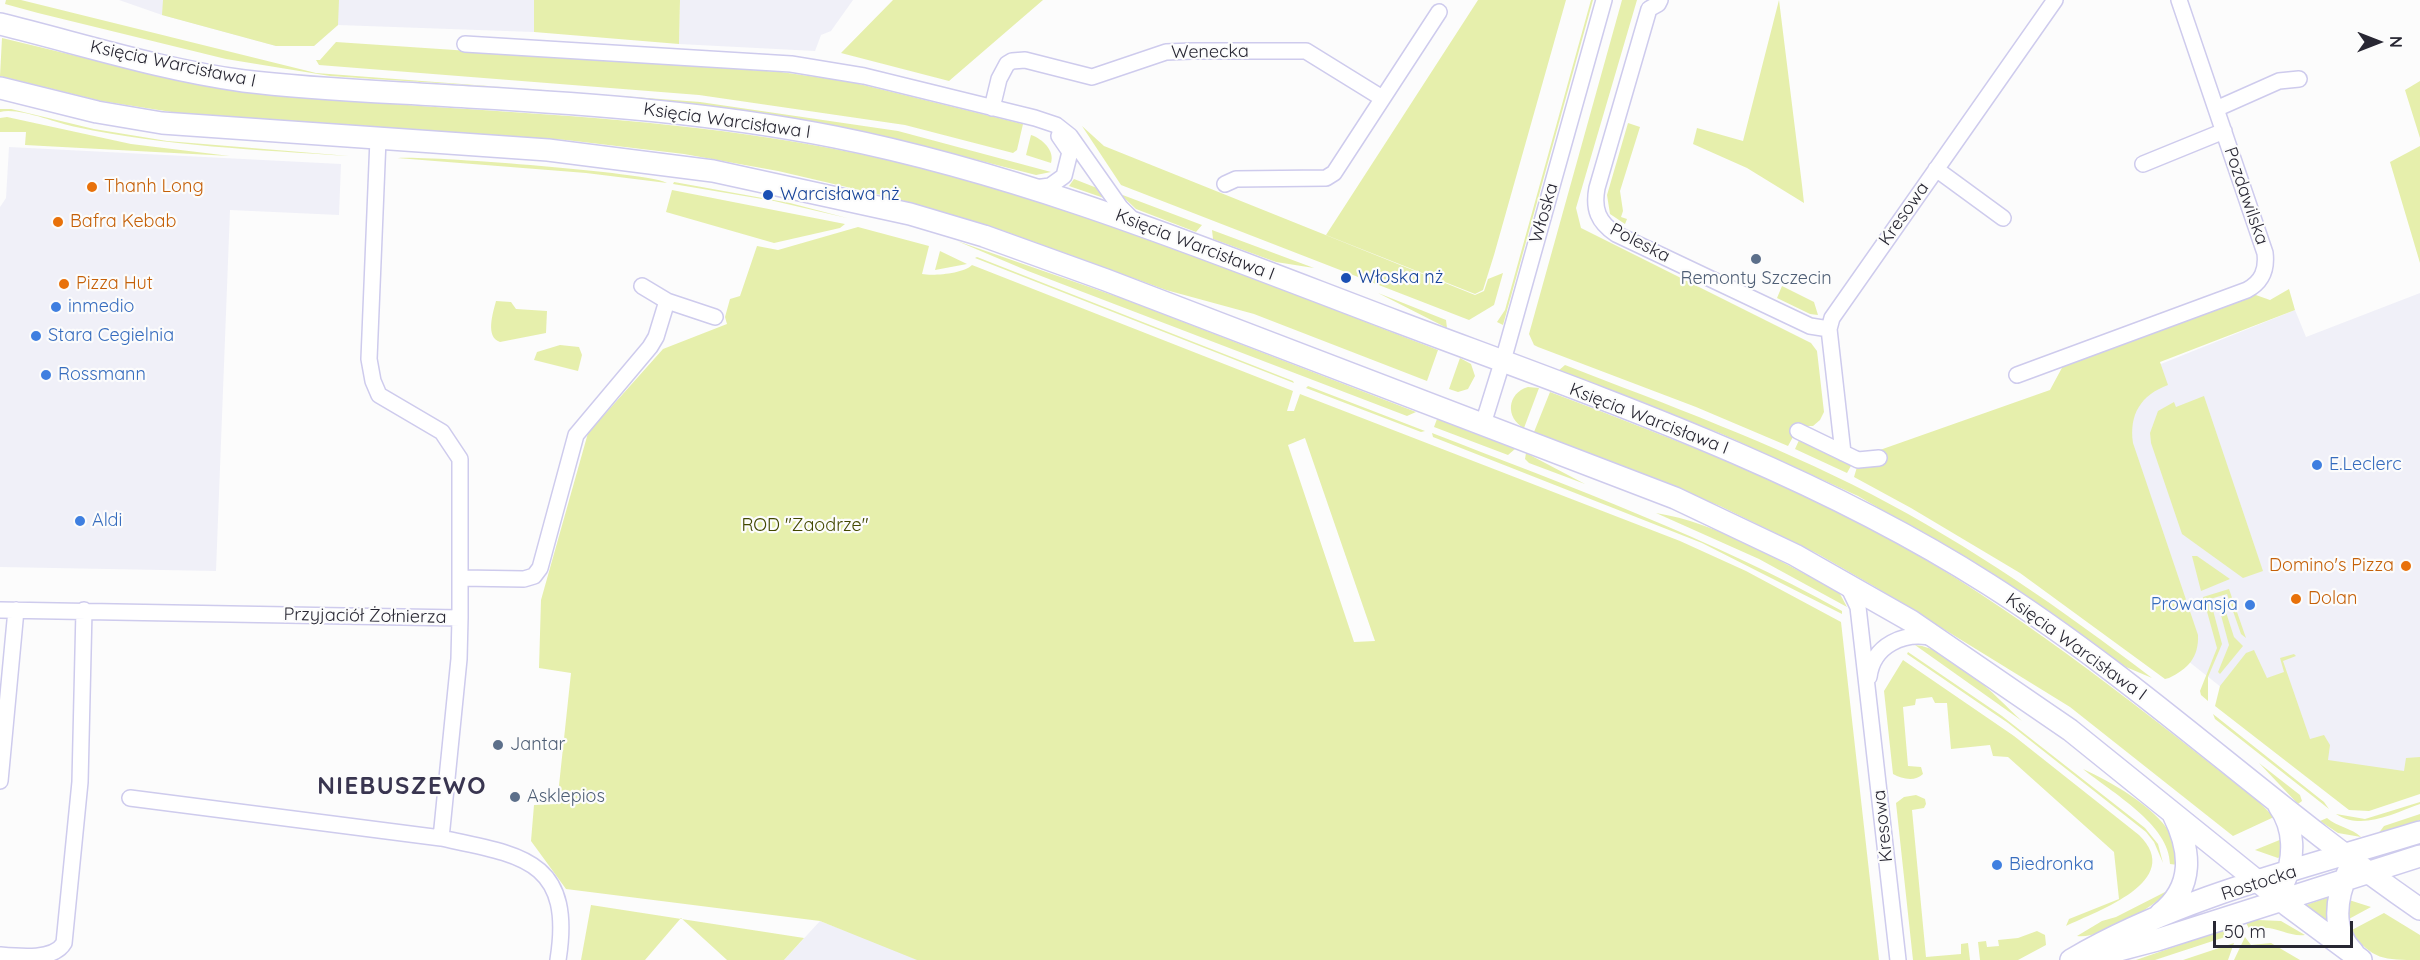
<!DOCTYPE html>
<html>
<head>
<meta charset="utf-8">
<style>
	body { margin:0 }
	#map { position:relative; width:2420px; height:960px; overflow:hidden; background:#fcfcfc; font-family:Quicksand,sans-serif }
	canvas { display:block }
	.north { position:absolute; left:2348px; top:12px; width:60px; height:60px; -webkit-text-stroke:4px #fcfcfc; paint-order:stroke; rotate:90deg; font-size:16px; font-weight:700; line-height:24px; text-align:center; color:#282733 }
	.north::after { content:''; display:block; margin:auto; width:21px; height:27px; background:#282733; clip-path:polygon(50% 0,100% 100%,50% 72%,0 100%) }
	.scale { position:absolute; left:2213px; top:921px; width:140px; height:27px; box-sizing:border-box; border:3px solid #282733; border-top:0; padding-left:8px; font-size:18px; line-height:21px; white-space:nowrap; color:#282733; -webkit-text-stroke:4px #fcfcfc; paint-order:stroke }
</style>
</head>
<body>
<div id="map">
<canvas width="2420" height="960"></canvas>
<div class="north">N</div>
<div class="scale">50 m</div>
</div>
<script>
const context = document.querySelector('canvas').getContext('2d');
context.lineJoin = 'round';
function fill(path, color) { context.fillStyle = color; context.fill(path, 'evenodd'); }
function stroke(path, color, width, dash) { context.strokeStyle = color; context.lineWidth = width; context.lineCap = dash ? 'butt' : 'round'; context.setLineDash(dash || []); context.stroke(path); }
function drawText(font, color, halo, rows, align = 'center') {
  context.font = font + ' Quicksand,sans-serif'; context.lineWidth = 4.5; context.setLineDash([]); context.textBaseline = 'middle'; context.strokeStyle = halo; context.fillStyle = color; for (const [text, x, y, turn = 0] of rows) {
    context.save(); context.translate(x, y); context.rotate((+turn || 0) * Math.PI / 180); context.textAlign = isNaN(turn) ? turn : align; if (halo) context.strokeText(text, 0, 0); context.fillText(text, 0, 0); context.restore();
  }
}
fill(new Path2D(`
	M119,0h415v32l-196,-7 -24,21h-38l-114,-31z
	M680,0h173l-22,31 -10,4 -6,16 -136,-7z
	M9,147l332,17 -2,51 -109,-5 -14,361 -216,-4v-360l6,-9z
	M2420,293v488l-97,-13 -280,-222 -123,-85 375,-151 11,27z
	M820,921l96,37 1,2h-133z`), '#f0f0f8');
fill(new Path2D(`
	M6,0h15l295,73 384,29 198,29 153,41 -15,3c-81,-20 -161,-44 -243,-57 -153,-26 -308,-31 -463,-42l-104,-17 -188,-46 -33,-9z
	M163,0h176l-1,25 -24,21h-38l-114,-31z
	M534,0h146l-1,44 -145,-12z
	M893,0h150l-94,81 -108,-28z
	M1478,0h88l-72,255 -11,35 -8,4 -149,-59z
	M1591,0h2l-90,325 -6,-3 8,-12z
	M1622,0h15l-61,208 5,20 230,115 6,8 7,61 -4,8 -7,6h-14l-11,20 -92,-39 -158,-60 -4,-2 -5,-11z
	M1779,0l23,185 2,18 -57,-35 -54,-24 4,-16 46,13z
	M2,38l174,42 58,11c62,8 124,10 187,15 135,9 269,16 403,41 213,39 413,126 614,203l-11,31 -173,-67 -88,-24 -162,-59 -106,-32 -120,-28 -94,-17 -118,-14 -388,-27 -77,-12 -101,-25z
	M336,42l445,30 70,10 172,42 -6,26 -4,3 -108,-28 -206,-30 -380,-30 -3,-5h4z
	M2420,81v57l-15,-48z
	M0,109h11l83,20 73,12 182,15c-91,-6 -183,-10 -273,-29 -21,-4 -57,-20 -76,-15z
	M7,117l124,27 99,12 -205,-11 1,-13h-26v-14z
	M1628,123l12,4 -20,64 3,20 -2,6 6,2 -2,5 -15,-10 -3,-19z
	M1082,126l22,20 371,149 9,-4 4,-12 15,-6 -9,32 -25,15 -348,-135z
	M1031,135c12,4 24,16 20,28l-25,-8z
	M2420,146v117l-30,-101z
	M397,158c27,-3 259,15 270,25l-81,-10z
	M1074,179l23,9 7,10 -35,-12z
	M674,182l116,21 57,15 -73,-17 -101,-17z
	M672,190l173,34 -5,4 -66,15 -108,-31z
	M1120,194l82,31 -6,7 -60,-23z
	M858,227l71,19 -7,28c11,2 41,0 50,-9l321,126 -6,20h7l6,-17 380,147 66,30 95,51 38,338h-962l-97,-39 -254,-32 -35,-48 3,-36 23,-1 14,-131 -32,-5 2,-68 47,-167 75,-84 64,-25 -2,-7 5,-18 10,-3 17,-50 21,4zM1305,438l70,203 -21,1 -66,-197z
	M1212,230l102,38 -38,-6 -63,-23z
	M957,241l167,58 292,113 -9,4 -379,-145z
	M940,251l27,13 -32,6z
	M977,257l316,124 1,2 -319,-125z
	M1782,286l32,16 4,13 -8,-1 -33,-16z
	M2289,289l6,21 -135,52 8,23c-27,10 -39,29 -35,58l65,192c1,22 -10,34 -29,43l-4,1 -145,-106 -109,-65 -57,-31 3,-10 20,-16 173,-61 14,-26 189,-70 17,6z
	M1378,293l68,27 1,8z
	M496,301l15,1 5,7 31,2 -1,22 -46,9c-15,-5 -7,-29 -4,-41z
	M560,345l19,2 3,8 -4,16 -44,-11 3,-8z
	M1460,358l11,6 4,12 -7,13 -10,3 -9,-3z
	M1565,365c103,40 207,78 306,129 100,52 192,116 281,184l-26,-11 -134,-94 -134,-77 -136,-62 -164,-63z
	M1308,386l117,45 -4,1 -115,-44z
	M1528,387l11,1 -15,40c-19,-10 -17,-35 4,-41z
	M1550,392c123,47 247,93 361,159 124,72 233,161 346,249l17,17 -41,19 -163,-129 -193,-119 -59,-34 -98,-48 -186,-74z
	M2204,396l59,175 -20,7 -61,-44 -31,-91 -1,-10 8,-22 16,-9 2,5z
	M1437,419l78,30 -7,6 -74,-28z
	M1432,433c139,54 279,105 410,178v3l-140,-71 -269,-106z
	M1800,438l52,26 -5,9 -52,-24z
	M1526,453l4,2 55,29 -56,-21 -4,-4z
	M1656,513c62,10 117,45 172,73l12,8 7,13 -88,-48z
	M2192,556h5l33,23 -29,12z
	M2229,589l17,49 -5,-4 -14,-40 -17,5 12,45 -14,33v24l-7,-6 -1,-4 17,-43 -14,-51z
	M2223,603l11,34 9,9 -23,28 -2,-2 11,-27 -11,-41z
	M1915,645c37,3 81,52 107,76z
	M2254,650l13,28 17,-6 -4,-14 14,-4 2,2 -13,5 27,78 14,-4 6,10 -2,15 76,11 2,-13 14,-1v37l-51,17 -20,-1 -134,-104 5,-20 26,-33z
	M1908,652l94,64 143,112 13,16 5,19 -9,-21 -8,-10 -138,-109 -101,-69z
	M1903,660l111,76 125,99c47,46 -42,76 -73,91l3,-7 50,-20 -5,-47 -106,-95 -15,-1 -3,-11 -39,4 -4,-46h-12l-3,-6 -16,2 -1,6 -12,2 5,59 13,1 2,7c-8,8 -21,5 -30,0l-9,-83z
	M2213,714l111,88 5,7 -114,-90z
	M2259,763l41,32 2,6 -4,3z
	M2083,769c27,12 72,38 87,64 6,10 6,21 8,32l-8,-1c0,-39 -59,-72 -87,-95z
	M1916,795l9,4 1,5 -2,4 -12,2 14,147 35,-3v-10l7,-1 2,17h-57l-17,-157 8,-6z
	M2420,802v2c-26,9 -58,27 -84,10l29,5z
	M2420,814v6l-42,14 6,-8z
	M2327,818c10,9 25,10 34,19l-23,-4 -18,-12z
	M2282,839l-1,17 -3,2 -23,-8z
	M2169,890c-14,17 -70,50 -92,46l25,-15 14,-4z
	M2329,897l1,26 -24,-18z
	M2349,900l22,7 -24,13z
	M591,905l213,33 -20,22h-57l-46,-42 -36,42h-64z
	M2384,913l36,22v25c-37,0 -47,0 -70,-29z
	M2257,920l24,1 24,14c-20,2 -31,-13 -55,-5l-4,-7z
	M2223,930l2,7 -70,23h-19z
	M2037,931l8,4 1,10 -28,15h-38l-2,-18 8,-1 1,6 12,-1 -1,-6 20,-2z
	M2245,937l6,8 20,-2 29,17h-66z
	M2234,943l-6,17h-45z`), '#e6efac');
const street = new Path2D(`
	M1660,0l-2,4 -9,5 -52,179c-4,21 1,34 19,46l194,92 19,3
	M465,44l326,20 73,12 171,42 21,7 14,11 50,71 14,14
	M992,108l7,-29 8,-15 5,-3 13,-1 67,17 74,-25 26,-1h114l76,47
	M2216,109l63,-28 20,-2
	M378,139l-9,220 4,22 6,14 63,37 18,27v159
	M2143,164l81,-33
	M1936,169l67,49
	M1225,184l11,-5 90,-1 8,-5 105,-161
	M1035,188l15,-2 14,-10 6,-24 -11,-16
	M642,286l25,15 48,16
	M2017,375l230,-85c15,-8 20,-20 18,-37l-86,-253
	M1483,424l23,-74 98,-350
	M1798,431l60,29 21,-2
	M1843,453l-14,-124 3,-11 223,-318
	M461,578l63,1 10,-3 6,-8 36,-133 74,-88 6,-10 11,-36
	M1847,584l11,23 40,353
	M0,610l460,8 -1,41 -18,179c80,17 133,21 117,122
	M1869,677c4,-32 35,-46 65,-39
	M0,781l16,-171
	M130,798l311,40
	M0,955c22,2 54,5 64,-12l16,-161 4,-172`);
const secondary = new Path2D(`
	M0,24c81,20 162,46 244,57 74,9 149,11 224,16 123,7 246,16 367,40 195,39 378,115 563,185 202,76 408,146 590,262 153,97 283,223 432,325
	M0,88l97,24 65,11 386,27 165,21 197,43 74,22 122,44 569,218 120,57 116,66 159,109 217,175 74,55
	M2279,806c16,22 16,52 5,76
	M2348,872c-12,25 -17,59 5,80
	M2160,914c35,-27 31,-64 13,-100
	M2089,958l68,-18 263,-84
	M2071,960c107,-63 232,-92 349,-128`);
stroke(street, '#cecbed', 18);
stroke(secondary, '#cecbed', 24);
stroke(street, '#fff', 15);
stroke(secondary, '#fff', 21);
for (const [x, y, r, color] of [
	[92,187,6,"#e8710a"],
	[768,195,6,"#1a4fb4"],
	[58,222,6,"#e8710a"],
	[1756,259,6,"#5c6f8a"],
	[1346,278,6,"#1a4fb4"],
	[64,284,6,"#e8710a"],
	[56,307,6,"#3f7fe0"],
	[36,336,6,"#3f7fe0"],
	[46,375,6,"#3f7fe0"],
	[2317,465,6,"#3f7fe0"],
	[80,521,6,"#3f7fe0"],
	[2406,566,6,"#e8710a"],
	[2296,599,6,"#e8710a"],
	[2250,605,6,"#3f7fe0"],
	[498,745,6,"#5c6f8a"],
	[515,797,6,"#5c6f8a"],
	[1997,865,6,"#3f7fe0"]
]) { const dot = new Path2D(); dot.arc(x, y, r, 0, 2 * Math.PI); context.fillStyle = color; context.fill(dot); stroke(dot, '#fcfcfc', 2); }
drawText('18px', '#282733', '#fcfcfc', [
	["Wenecka",1210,52,-1],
	["Księcia Warcisława I",173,64,12],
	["Księcia Warcisława I",727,121,8],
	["Pozdawilska",2246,196,71],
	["Włoska",1544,213,-74],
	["Kresowa",1904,214,-55],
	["Poleska",1640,243,27],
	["Księcia Warcisława I",1195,245,21],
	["Księcia Warcisława I",1649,419,21],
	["Przyjaciół Żołnierza",365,616,1],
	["Księcia Warcisława I",2076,647,36],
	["Kresowa",1883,826,-96],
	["Rostocka",2259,883,-18]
]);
drawText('18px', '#c56008', '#fcfcfc', [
	["Thanh Long",104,187],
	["Bafra Kebab",70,222],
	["Pizza Hut",76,284],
	["Domino's Pizza",2394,566,"right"],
	["Dolan",2308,599]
], 'left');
drawText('18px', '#164399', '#fcfcfc', [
	["Warcisława nż",780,195],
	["Włoska nż",1358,278]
], 'left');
drawText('18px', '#4e5e75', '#fcfcfc', [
	["Remonty Szczecin",1756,279,"center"],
	["Jantar",510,745],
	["Asklepios",527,797]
], 'left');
drawText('18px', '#366cbe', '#fcfcfc', [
	["inmedio",68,307],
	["Stara Cegielnia",48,336],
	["Rossmann",58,375],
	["E.Leclerc",2329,465],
	["Aldi",92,521],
	["Prowansja",2238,605,"right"],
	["Biedronka",2009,865]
], 'left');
drawText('18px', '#424800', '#fcfcfc', [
	["ROD \"Zaodrze\"",805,526]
]);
context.letterSpacing = '1.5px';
drawText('bold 24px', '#393550', '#fcfcfc', [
	["NIEBUSZEWO",402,787]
]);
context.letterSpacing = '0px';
</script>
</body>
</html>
